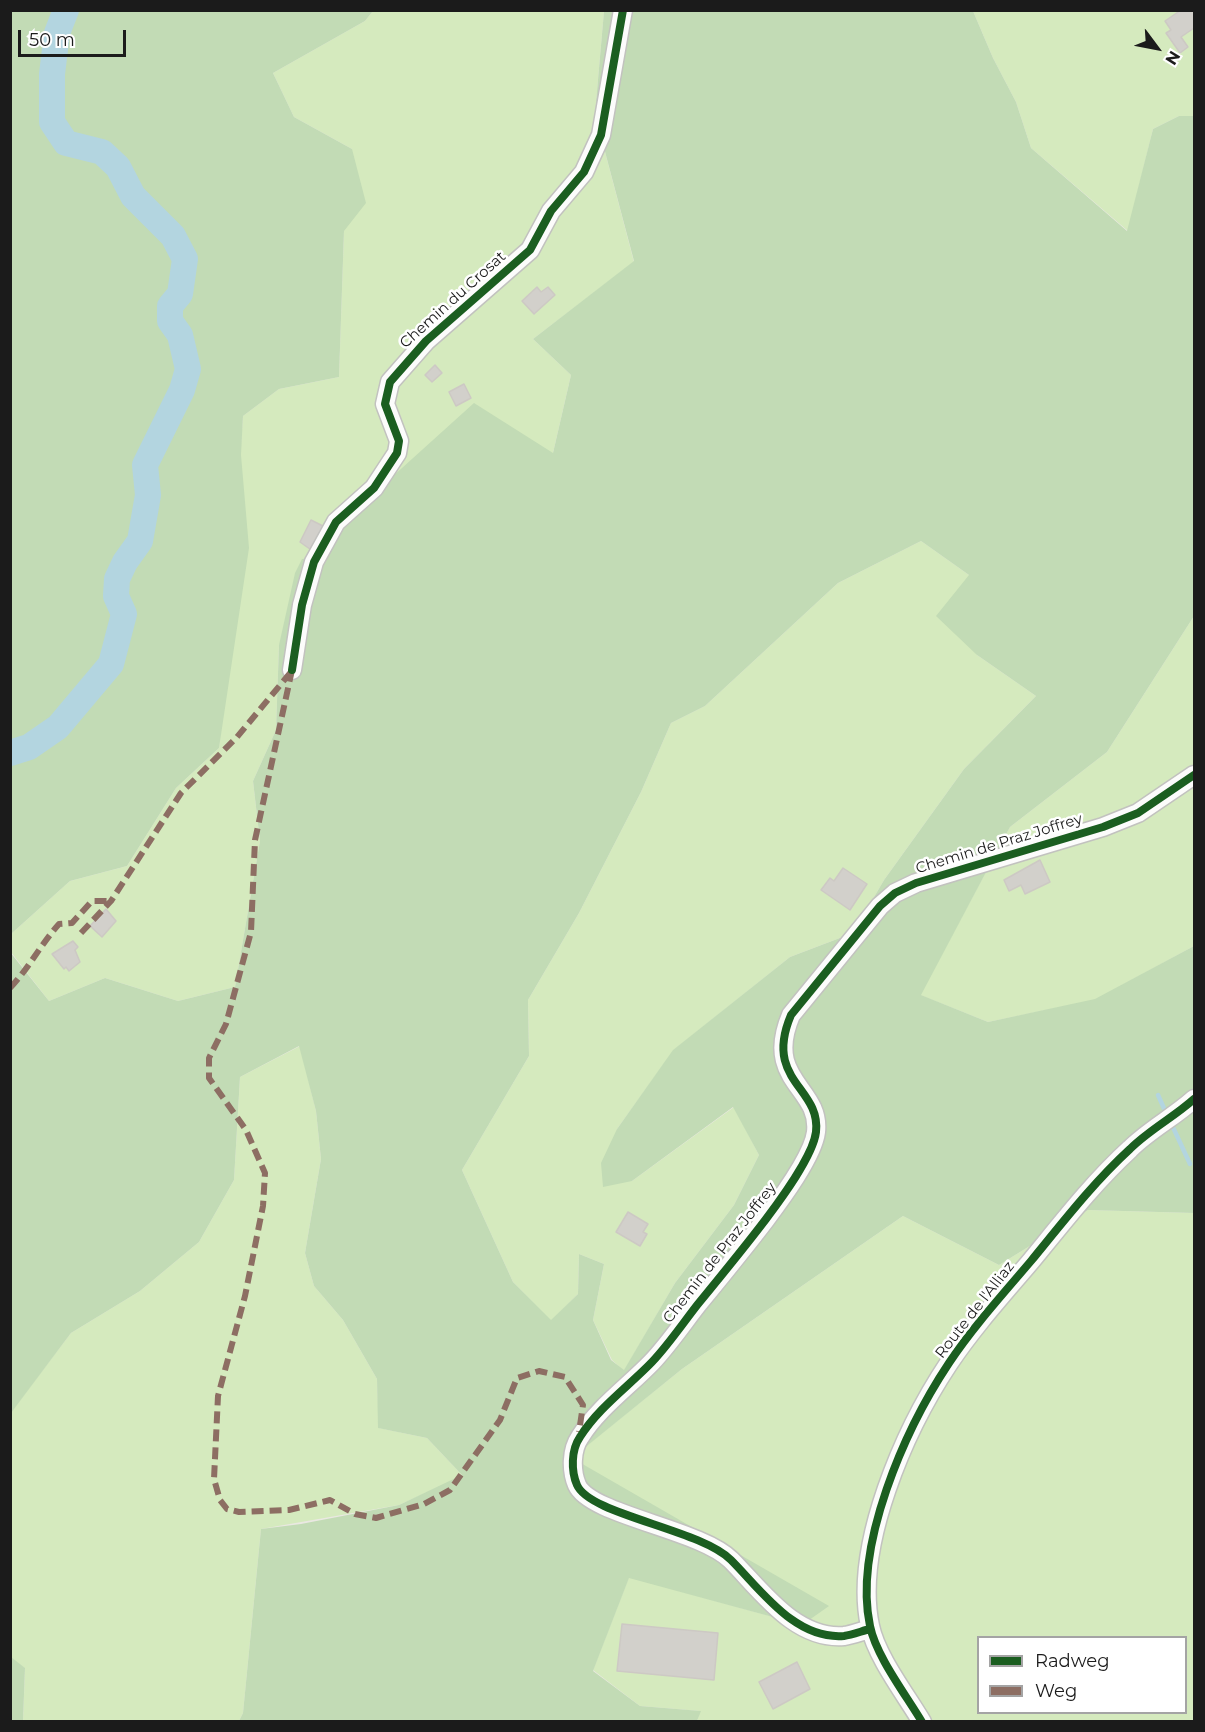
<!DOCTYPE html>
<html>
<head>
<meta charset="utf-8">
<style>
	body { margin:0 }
	#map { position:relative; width:1205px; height:1732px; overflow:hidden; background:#eae8e2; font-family:Montserrat,sans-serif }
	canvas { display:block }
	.frame { position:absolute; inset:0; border:12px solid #1b1b1b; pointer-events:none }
	.legend { position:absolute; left:977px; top:1636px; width:210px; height:78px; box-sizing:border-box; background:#fff; border:2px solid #a4a4a4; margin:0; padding:8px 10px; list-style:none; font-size:18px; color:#1b1b1b }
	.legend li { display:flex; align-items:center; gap:12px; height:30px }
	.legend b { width:30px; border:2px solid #a4a4a4 }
	.north { position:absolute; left:1127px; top:18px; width:60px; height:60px; -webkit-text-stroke:4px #fff; paint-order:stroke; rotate:122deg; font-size:16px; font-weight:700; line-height:24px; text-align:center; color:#1b1b1b }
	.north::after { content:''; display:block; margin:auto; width:21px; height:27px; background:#1b1b1b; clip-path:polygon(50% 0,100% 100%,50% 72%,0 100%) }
	.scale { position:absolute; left:18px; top:30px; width:108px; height:27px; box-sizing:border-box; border:3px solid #1b1b1b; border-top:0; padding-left:8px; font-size:18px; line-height:21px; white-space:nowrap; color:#1b1b1b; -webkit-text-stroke:4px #fff; paint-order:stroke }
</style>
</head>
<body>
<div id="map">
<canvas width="1205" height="1732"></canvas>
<div class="frame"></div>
<ul class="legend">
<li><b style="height:8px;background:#1b5e20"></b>Radweg</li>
<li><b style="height:8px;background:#8d6e63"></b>Weg</li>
</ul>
<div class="north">N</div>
<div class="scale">50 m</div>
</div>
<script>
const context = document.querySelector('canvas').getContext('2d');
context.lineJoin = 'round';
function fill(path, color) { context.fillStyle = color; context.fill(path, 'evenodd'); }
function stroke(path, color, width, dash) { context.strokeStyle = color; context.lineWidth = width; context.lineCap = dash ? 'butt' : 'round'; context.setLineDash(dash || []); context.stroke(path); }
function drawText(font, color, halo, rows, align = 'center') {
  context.font = font + ' Montserrat,sans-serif'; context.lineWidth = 5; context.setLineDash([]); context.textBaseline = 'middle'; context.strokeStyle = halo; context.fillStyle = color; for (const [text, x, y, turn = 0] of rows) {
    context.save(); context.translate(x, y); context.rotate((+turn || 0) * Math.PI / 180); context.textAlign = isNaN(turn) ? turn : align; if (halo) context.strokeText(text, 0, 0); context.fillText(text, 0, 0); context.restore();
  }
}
fill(new Path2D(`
	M373,11h231l-9,103 39,148 -101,77 38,36 -18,78 -274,192 -3,85 -23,51 7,60 -25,146 -57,14 -73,-23 -56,23 -38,-49v-18l59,-53 57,-15 49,-78 43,-40 24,-332 36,-27 60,-12 5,-146 8,-82 -58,-32 -21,-44 92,-52z
	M973,11h221v105h-15l-26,13 -25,102 -97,-83 -15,-46 -23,-44z
	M921,541l48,34 8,80 59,41 -72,73 -80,111 -31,53 -63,24 -116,93 -57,79 15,52 102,-74 25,48 -25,50 -59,78 -51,88 -12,-11 -19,-40 11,-56 -25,-10 -1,40 -27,27 -38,-39 -51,-112 67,-114 -1,-56 51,-87 62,-121 30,-69 34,-17 133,-123z
	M1194,616v330l-99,54 -107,22 -68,-27 90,-168 97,-75z
	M300,1046l16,65 5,48 -16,94 9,33 29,34 34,59 2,49 48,10 36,38 -64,29 -138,24 -18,184 -4,8h-216l2,-52 -15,-12v-244l61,-80 69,-42 59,-49 35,-62 6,-103z
	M1088,1210l106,3v508l-497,1 3,-11 -60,-5 -47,-36 36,-93 173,48 -231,-167 111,-89 221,-153 96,49zM978,1638h208v74h-208z`), '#d5eabe');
fill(new Path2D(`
	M11,10l362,1 -8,10 -92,52 21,44 58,32 14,54 -22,28 -5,146 -60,12 -36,27 -2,39 8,93 -30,200 -43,40 -49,78 -57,15 -59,53z
	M604,11h369l20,47 23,44 15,46 96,83 26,-102 26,-13h15v500l-87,136 -97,75 -89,168 67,27 107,-23 99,-53v267l-106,-3 -89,55 -96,-49 -221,153 -110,89 257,148 -27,19 -173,-47 -36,93 47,35 61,5 -4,10h-458l4,-8 18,-184 40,-5 98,-19 63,-30 -35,-37 -49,-10 -1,-49 -34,-59 -29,-34 -9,-33 16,-94 -5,-48 -17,-65 -59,31 -6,103 -35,62 -59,49 -69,42 -60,80 -1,-461 39,49 56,-23 73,23 57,-14 25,-146 -7,-60 23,-51 3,-85 16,-72 7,-14 22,-2 16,-33 134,-121 79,50 18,-78 -38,-36 101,-78 -39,-147zM921,541l48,34 -33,41 41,39 59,41 -72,73 -80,111 -31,53 -63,24 -117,93 -56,79 -16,34 2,24 29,-6 101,-74 26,48 -25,50 -59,78 -51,87 -13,-10 -18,-40 11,-56 -25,-10 -1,40 -27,26 -38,-38 -51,-112 67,-114 -1,-56 51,-87 62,-121 30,-69 34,-17 133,-123z
	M11,1657l14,11 -2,53h-12z`), '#c2dbb5');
stroke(new Path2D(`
	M1158,1095l9,20
	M1171,1123l19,41`), '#b3d5e0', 4.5);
stroke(new Path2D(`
	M10,753l19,-6 29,-20 53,-63 13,-50 -8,-18 1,-17 8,-17 15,-21 8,-46 -3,-30 37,-75 6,-21 -8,-34 -10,-14v-15l10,-12 5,-35 -12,-23 -40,-40 -15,-29 -16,-15 -36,-9 -14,-21v-48l5,-41 9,-23`), '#b3d5e0', 26);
const building = new Path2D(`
	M1181,10h13v18l-13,9 7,10 -8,6 -14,-20 5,-3 -6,-9z
	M537,287l4,5 7,-5 7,8 -21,19 -12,-13z
	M435,365l7,8 -10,9 -7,-7z
	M464,384l7,14 -15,8 -7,-14z
	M311,520l16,8 -13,24 -14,-10z
	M1040,860l10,22 -25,12 -4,-9 -12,6 -5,-11z
	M843,868l24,16 -17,26 -29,-20 9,-12 4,3z
	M106,909l10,12 -14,16 -12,-11z
	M73,941l5,6 -3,3 5,12 -11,9 -3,-4 -2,2 -12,-15z
	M628,1212l20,12 -5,8 4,2 -7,12 -24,-14z
	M622,1624l96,9 -4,47 -97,-9z
	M797,1662l13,27 -37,20 -14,-27z`);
fill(building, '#d2d0cb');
stroke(building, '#cdc9c4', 1.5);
const minor = new Path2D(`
	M292,670l10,-65 12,-43 22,-40 38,-34 23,-35 2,-12 -14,-37 5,-22 36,-41 104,-91 21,-39 33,-39 17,-37 22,-125
	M870,1629c-8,2 -18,6 -26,7 -49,4 -83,-46 -113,-76 -31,-31 -141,-45 -154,-75 -6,-14 -6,-35 3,-48 18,-29 49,-51 72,-75 17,-18 31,-39 46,-58 23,-28 46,-56 68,-85 15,-20 47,-63 50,-87 5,-45 -53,-51 -25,-117l89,-109 15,-13 21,-10 187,-56 35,-14 56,-38
	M922,1722c-16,-27 -46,-66 -52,-96 -17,-80 35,-197 79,-263 24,-36 54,-69 82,-102 32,-39 62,-78 99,-112 19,-19 44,-32 64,-50`);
stroke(minor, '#c2c2bf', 21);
stroke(minor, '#fcfcfb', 18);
stroke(new Path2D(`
	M292,670l-37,170 -4,92 -25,92 -17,34v20l37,52 19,43 -2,33 -18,90 -27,100 -4,83 6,21 7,9 12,3 50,-2 41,-10 25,14 21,4 48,-14 26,-14 50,-70 17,-42 22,-7 26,6 18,28 -4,27
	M81,933l30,-32 70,-108 56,-56 54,-65
	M10,988c19,-20 31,-44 49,-64l13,-1 20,-22h19`), '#8d6e63', 6, [12, 6]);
stroke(new Path2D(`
	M292,670l10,-65 12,-43 22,-40 38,-34 23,-35 2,-12 -14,-37 5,-22 36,-41 104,-91 21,-39 33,-39 17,-37 22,-125
	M870,1629c-8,2 -18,6 -26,7 -49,4 -83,-46 -113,-76 -31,-31 -141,-45 -154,-75 -6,-14 -6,-35 3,-48 18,-29 49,-51 72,-75 17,-18 31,-39 46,-58 23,-28 46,-56 68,-85 15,-20 47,-63 50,-87 5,-45 -53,-51 -25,-117l89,-109 15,-13 21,-10 187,-56 35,-14 56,-38
	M922,1722c-16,-27 -46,-66 -52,-96 -17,-80 35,-197 79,-263 24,-36 54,-69 82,-102 32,-39 62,-78 99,-112 19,-19 44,-32 64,-50`), '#1b5e20', 8);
drawText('15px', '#1b1b1b', '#fff', [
	["Chemin du Crosat",453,300,-42],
	["Chemin de Praz Joffrey",999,844,-17],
	["Chemin de Praz Joffrey",720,1253,-52],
	["Route de l'Alliaz",975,1310,-52]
]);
</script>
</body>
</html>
